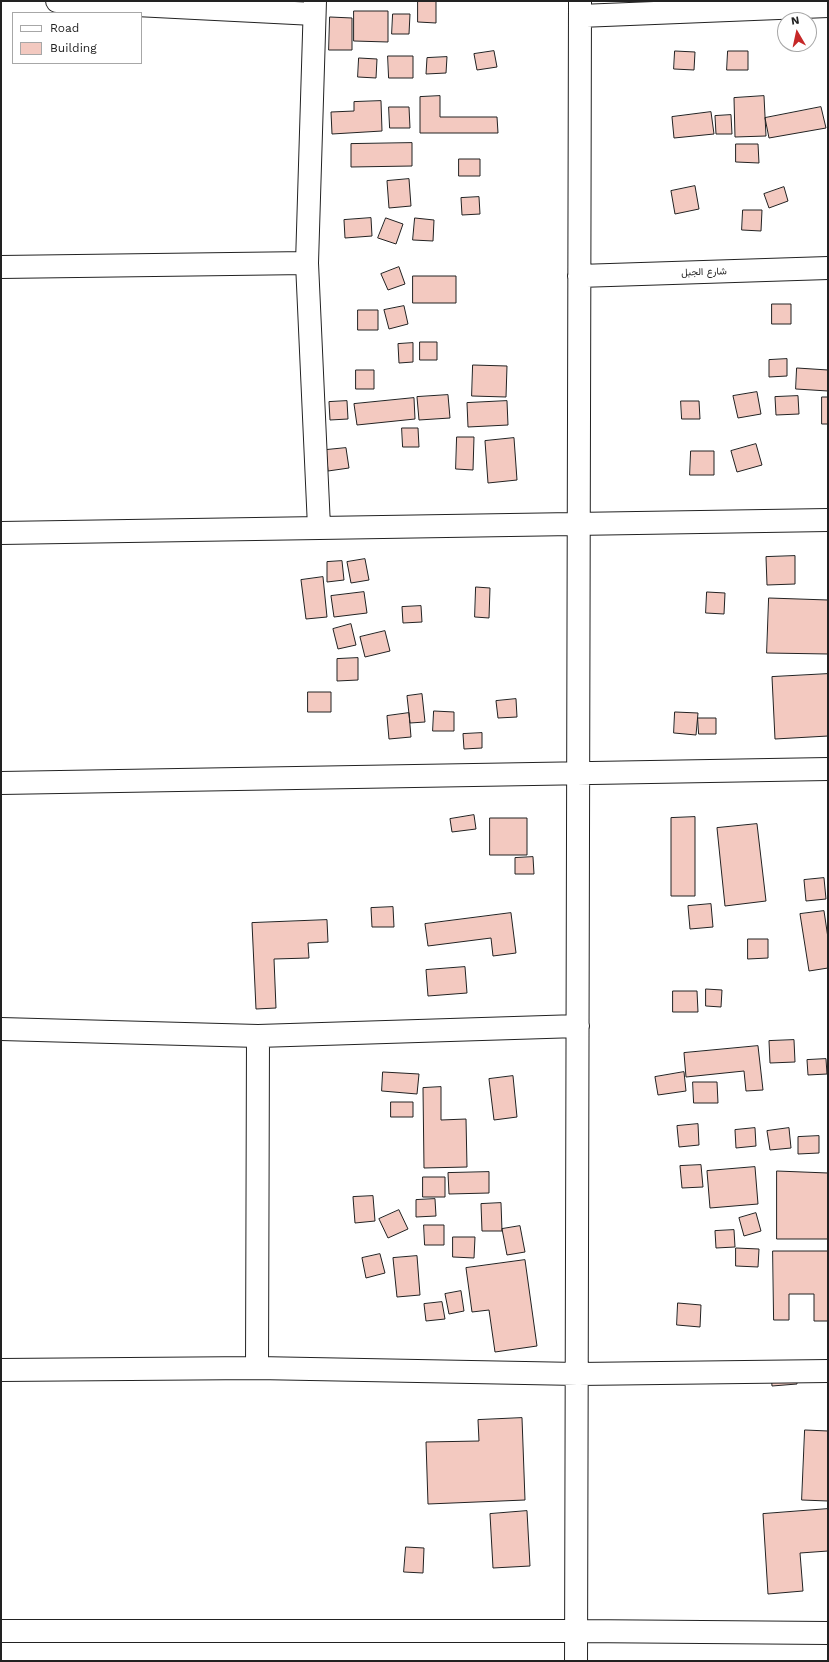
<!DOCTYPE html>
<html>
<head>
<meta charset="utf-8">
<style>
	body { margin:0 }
	#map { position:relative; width:829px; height:1662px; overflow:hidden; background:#fff; font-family:"Work Sans",sans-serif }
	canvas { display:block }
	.frame { position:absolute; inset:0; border:2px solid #222; pointer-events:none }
	.legend { position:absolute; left:12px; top:12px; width:130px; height:52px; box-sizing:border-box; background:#fff; border:1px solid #a7a7a7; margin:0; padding:5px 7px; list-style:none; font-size:12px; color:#222 }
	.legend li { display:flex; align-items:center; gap:8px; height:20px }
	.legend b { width:20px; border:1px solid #a7a7a7 }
	.north { position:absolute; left:777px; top:12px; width:40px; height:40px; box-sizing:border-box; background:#fff; border:1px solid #a7a7a7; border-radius:50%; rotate:351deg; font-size:11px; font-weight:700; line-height:16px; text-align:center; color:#222 }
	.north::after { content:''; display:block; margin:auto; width:14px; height:18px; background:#c62828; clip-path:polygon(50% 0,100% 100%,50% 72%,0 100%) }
</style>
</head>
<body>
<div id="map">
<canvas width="829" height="1662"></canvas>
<div class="frame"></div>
<ul class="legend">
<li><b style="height:5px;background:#fff"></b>Road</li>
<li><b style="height:11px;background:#f3c9c0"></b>Building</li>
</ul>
<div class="north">N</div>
</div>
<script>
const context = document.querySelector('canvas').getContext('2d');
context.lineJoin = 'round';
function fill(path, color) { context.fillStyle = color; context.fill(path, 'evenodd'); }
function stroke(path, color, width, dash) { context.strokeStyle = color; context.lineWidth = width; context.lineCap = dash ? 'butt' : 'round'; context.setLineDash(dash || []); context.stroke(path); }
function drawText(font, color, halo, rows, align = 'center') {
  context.font = font + ' "Work Sans",Vazirmatn,sans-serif'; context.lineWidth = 3; context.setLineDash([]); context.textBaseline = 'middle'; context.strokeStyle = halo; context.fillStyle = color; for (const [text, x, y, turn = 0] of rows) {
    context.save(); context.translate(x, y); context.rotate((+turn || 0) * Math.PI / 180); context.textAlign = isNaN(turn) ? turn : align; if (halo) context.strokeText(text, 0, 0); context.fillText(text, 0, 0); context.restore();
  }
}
const building = new Path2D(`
	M418,1h18v22l-18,-1z
	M354,11h34v31l-34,-1z
	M393,14h17l-1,20h-17z
	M330,17l22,1v32h-23z
	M494,51l3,16 -20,3 -3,-16z
	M675,51l20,1 -1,18 -20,-1z
	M728,51h20v19h-21z
	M388,56h25v22h-24z
	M447,57l-1,16 -20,1 1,-16z
	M359,58l18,1 -1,19 -18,-1z
	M440,96v21h57l1,16h-78v-36z
	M764,96l2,40 -31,1 -1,-39z
	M381,101l1,30 -50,3 -1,-22 23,-1v-9z
	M389,107h20l1,21h-20z
	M821,107l5,21 -57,10 -4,-20z
	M711,112l3,22 -40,4 -2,-21z
	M731,115l1,19h-16l-1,-18z
	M412,143v23l-61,1v-23z
	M736,144h22l1,19 -23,-1z
	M459,159h21v17h-21z
	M409,179l2,27 -22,2 -2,-27z
	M695,186l4,23 -24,5 -4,-23z
	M784,187l4,14 -19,7 -5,-14z
	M479,197l1,17 -18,1 -1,-17z
	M743,210h19l-1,21 -19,-1z
	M371,218l1,18 -27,2 -1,-18z
	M386,218l17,6 -7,20 -18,-6z
	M415,218l19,2 -1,21 -20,-1z
	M399,267l6,17 -17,6 -7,-16z
	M413,276h43v27h-43z
	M772,304h19v20h-19z
	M404,306l4,18 -19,5 -5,-19z
	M358,310h20v20h-20z
	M420,342h17v18h-17z
	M413,343v19l-14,1 -1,-19z
	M787,359v17l-18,1v-17z
	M473,365l34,1 -1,31 -34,-1z
	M797,368l31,2v21l-32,-2z
	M356,370h18v19h-18z
	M757,392l4,22 -23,4 -5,-22z
	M448,395l2,23 -31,2 -2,-23z
	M798,396l1,18 -23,1 -1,-18z
	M822,397h6v27h-6z
	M414,398l1,21 -58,6 -3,-21z
	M347,401l1,18 -18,1 -1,-18z
	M507,401l1,24 -40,2 -1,-24z
	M681,401h18l1,18h-18z
	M402,428h16l1,19h-16z
	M457,437h17l-1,33 -17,-1z
	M514,438l3,42 -29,3 -3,-42z
	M756,444l6,21 -25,7 -6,-21z
	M346,448l3,20 -21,3 -2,-21z
	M691,451h23v24h-24z
	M795,556v28l-28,1 -1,-28z
	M365,559l4,21 -18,3 -4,-21z
	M342,561l2,19 -17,2v-20z
	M323,577l4,40 -21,2 -5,-39z
	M476,587l14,1 -1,30 -14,-1z
	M364,592l3,21 -33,4 -3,-21z
	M707,592l18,1 -1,21 -18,-1z
	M769,598l59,2v54l-61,-1z
	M421,606l1,16 -19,1 -1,-16z
	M351,624l5,21 -18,4 -5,-20z
	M385,631l5,20 -25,6 -5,-20z
	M358,658v22l-21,1v-22z
	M828,674v62l-53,3 -3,-62z
	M308,692h23v20h-23z
	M422,694l3,28 -15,1 -3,-27z
	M516,699l1,18 -19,1 -2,-17z
	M434,711l20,1v19h-21z
	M675,712l23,1 -2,22 -22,-2z
	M409,713l2,24 -22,2 -2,-23z
	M698,718h18v16h-17z
	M482,733v15l-18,1 -1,-15z
	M474,815l2,14 -24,3 -2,-13z
	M695,817v79h-24v-78z
	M490,818h37v37h-37z
	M757,824l9,77 -41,5 -8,-78z
	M533,857l1,17h-19v-16z
	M824,878l2,21 -20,2 -2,-21z
	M711,904l2,23 -23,2 -2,-23z
	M393,907l1,20h-22l-1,-19z
	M824,911l4,27v30l-19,3 -9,-57z
	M511,913l5,40 -23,3 -2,-18 -63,8 -3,-22z
	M327,920l1,22 -20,1 1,15 -35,1 2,49 -20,1 -4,-86z
	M748,939h20v19l-20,1z
	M465,967l2,26 -39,3 -2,-26z
	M706,989l16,1 -1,17 -15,-1z
	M673,991h24l1,21h-25z
	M794,1040l1,22 -25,1 -1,-22z
	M758,1046l5,44 -17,1 -2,-20 -58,6 -2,-24z
	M826,1059l1,15 -19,1 -1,-15z
	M383,1072l36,2 -2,20 -35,-3z
	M684,1072l2,19 -28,4 -3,-18z
	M513,1076l4,41 -23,3 -5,-41z
	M693,1082h24l1,21h-24z
	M441,1087v33l25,-1 1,48 -43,1 -1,-80z
	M391,1102h22v15h-22z
	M698,1124l1,21 -20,2 -2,-21z
	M755,1128l1,18 -20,2 -1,-18z
	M789,1128l2,20 -21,2 -3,-19z
	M819,1136v17l-21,1v-17z
	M701,1165l2,22 -21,1 -2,-22z
	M755,1167l3,37 -48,4 -3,-37z
	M777,1171l51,2v66h-51z
	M489,1172v21l-40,1 -1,-21z
	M423,1177h22v20h-22z
	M373,1196l2,25 -20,2 -2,-26z
	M435,1199l1,17 -20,1v-17z
	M501,1203l1,28h-20l-1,-27z
	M399,1210l9,19 -20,9 -9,-19z
	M756,1213l5,18 -17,5 -5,-18z
	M424,1225h20v20h-19z
	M520,1226l5,26 -18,3 -5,-26z
	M734,1230l1,17 -19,1 -1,-17z
	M453,1237h22l-1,21 -21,-1z
	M736,1248l23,1 -1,18 -22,-1z
	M773,1251h55v70h-14v-27h-25v26h-15z
	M380,1254l5,19 -19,5 -4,-20z
	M417,1256l3,39 -23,2 -4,-39z
	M525,1260l12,86 -42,6 -6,-42 -17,2 -6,-44z
	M461,1291l3,20 -15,3 -4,-20z
	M442,1302l3,17 -19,2 -2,-17z
	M678,1303l23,2 -1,22 -23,-2z
	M796,1370l1,14 -25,2 -1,-13z
	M522,1418l3,82 -97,4 -2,-62 53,-1 -1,-21z
	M805,1430l23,1v70l-26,-1z
	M828,1509v42l-28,2 3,38 -35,3 -5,-80z
	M527,1511l3,55 -37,2 -3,-54z
	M406,1547l18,1 -1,25 -19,-1z`);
fill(building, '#f3c9c0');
stroke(building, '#222', 1);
const street = new Path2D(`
	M57,1l257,13
	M315,1l-8,262 12,264
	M580,16l248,-10
	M1,267l306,-4
	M579,276l249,-8
	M1,533c276,-5 551,-8 827,-13
	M1,783l827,-14
	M1,1029l257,7 320,-10
	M257,1368l1,-332
	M1,1370l256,-2 321,6 250,-3
	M1,1631h576l251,2
	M576,1661l4,-1660`);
stroke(street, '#222', 24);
stroke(street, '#fff', 22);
drawText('10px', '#222', '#fff', [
	["شارع الجبل",704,272,-2]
]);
</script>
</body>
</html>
